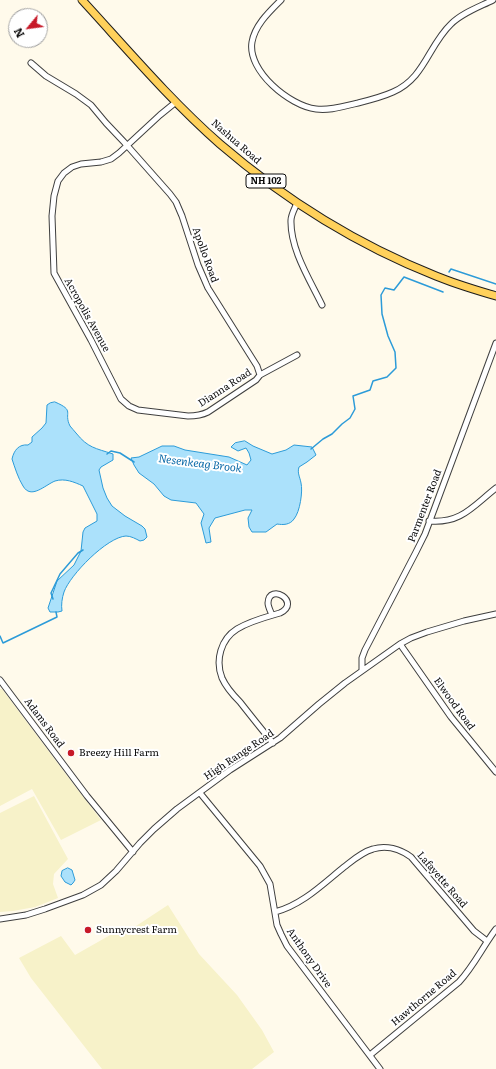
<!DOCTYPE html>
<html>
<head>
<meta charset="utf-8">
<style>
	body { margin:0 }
	#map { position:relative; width:496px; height:1069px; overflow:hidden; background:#fffaeb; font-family:Literata,serif }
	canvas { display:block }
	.north { position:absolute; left:8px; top:8px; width:40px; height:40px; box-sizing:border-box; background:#fff; border:1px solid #9e9e9e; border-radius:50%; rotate:241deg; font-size:11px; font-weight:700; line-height:16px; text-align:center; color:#0c0c0c }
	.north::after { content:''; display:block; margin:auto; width:14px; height:18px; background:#c71928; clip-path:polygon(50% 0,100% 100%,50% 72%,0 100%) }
</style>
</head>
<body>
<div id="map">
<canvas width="496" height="1069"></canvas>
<div class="north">N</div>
</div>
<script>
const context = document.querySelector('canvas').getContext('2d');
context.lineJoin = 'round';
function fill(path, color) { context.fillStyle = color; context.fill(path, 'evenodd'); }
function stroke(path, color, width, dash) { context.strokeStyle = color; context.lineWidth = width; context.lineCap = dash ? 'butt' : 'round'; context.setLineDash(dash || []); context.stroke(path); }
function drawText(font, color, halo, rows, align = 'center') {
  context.font = font + ' Literata,serif'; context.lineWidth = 4; context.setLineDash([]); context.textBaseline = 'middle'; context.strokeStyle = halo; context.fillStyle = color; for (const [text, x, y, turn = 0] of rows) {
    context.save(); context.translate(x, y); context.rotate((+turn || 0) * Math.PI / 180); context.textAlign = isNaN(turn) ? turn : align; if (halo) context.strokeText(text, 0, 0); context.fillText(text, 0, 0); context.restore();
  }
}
fill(new Path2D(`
	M0,689h2l66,88 33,43 -40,20 -29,-51 -32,17z
	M34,796l34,63 -14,15 -1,10 5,14 -23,9 -22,4 -13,1v-99z
	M168,905l31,49 38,41 25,35 12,22 -22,17h-150l-71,-91 -12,-20 42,-22 14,19 37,-21 18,-4z`), '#f7f2c9');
const water = new Path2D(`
	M55,402c21,9 8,10 15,24 2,2 4,5 6,7 12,15 19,15 37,21v6l-12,7 -2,3 4,18 4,10 5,8 13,10 17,10 3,3 2,8 -3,3 -4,1c-4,-2 -9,-5 -14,-5 -19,1 -56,39 -62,56 -2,6 -3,13 -2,19l-4,1h-8l-2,-4 9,-27 17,-16 7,-14 2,-19 2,-4 12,-7v-7l-14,-28c-9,-4 -18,-8 -28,-5 -10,4 -24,19 -32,5 -5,-8 -8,-18 -11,-27 2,-9 7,-15 16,-14l4,-3v-5l10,-9 4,-5 1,-18 3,-2z
	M245,441l8,5 19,8 14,-4 8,-5 18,2 4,8 -9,7 -8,5c-2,6 1,10 2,16 2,8 -1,29 -7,36 -4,6 -11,6 -17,5l-11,8h-14l-3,-5 -1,-9 4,-8h-7l-30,8 -6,10 2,14 -5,1 -5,-20 3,-9 -8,-11 -25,-3 -7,-4 -10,-12 -15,-11 -5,-8 -3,-7 8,-1 23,-11h12l11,4 44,7 18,8 4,-5 -2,-7 -3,-5 -8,3 -7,-4 4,-4z
	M68,868l4,2 3,10 -2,3 -2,2 -6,-3 -4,-6 1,-5z`);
fill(water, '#abe1fb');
stroke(water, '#2c9bd8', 1);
stroke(new Path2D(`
	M449,272l2,-3 45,15
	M311,449l12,-10 9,-5 10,-10 8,-6 5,-9 -2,-13 17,-6 3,-9 14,-4 9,-9 -1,-16 -7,-16 -6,-22 -1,-19 4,-7 9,2 10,-13 39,15
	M107,454l4,-3 9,2 14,9
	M53,599l-2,-6 9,-19 18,-21 5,-3
	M0,636l3,7 54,-26 -1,-5`), '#2c9bd8', 1.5);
const minor = new Path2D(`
	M281,0c-12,12 -26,25 -29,42 -5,29 38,64 64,67 14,2 28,-3 42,-6 12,-3 24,-6 35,-11 32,-14 35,-46 58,-68 11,-11 28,-17 42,-24
	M31,63l15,13 30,18 15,11 15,18 18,19 46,52 6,8 6,14 16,49 10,23 49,78 3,9
	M176,102l-16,13 -41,38 -8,6 -10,3 -20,2 -9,3 -8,6 -6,8 -4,15 -2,20 2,57 37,67 30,59 8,7 9,4 50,6c8,0 14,-1 20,-4l48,-32 4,-5 37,-20
	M297,203c-2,5 -6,12 -6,17 -1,29 19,60 31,85
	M429,521c32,3 44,-15 67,-33
	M272,615c-1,-3 -4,-8 -4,-12 1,-21 34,-1 12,10 -14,4 -30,8 -43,16 -16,10 -22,31 -15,49 4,9 11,17 18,24 11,14 22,28 33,41
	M400,644l51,73 45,55
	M362,670v-12l3,-8 51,-98 9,-18 71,-191
	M0,680l87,116 46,56
	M200,793l60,73 10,18 7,41 4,9 6,12 93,123
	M275,912c27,-7 48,-28 69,-45 9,-7 18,-15 29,-18 13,-4 27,0 38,8l63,74 13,10
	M0,919l26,-4 19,-6 38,-14 18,-10 15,-14 24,-28 14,-14 23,-20 53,-39 50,-32 39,-34 26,-21 55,-39 11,-6 16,-6 37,-11 32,-7
	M370,1055l89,-73c15,-16 24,-36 37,-53`);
const major = new Path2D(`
	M82,0c45,49 88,100 138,144 64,55 138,101 216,132 19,8 40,14 60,20`);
stroke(minor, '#3f3f3f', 7);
stroke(major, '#1d1d1d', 9);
stroke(minor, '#fff', 5);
stroke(major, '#ffd15b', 7);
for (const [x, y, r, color] of [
	[71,753,4,"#c71928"],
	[88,930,4,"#c71928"]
]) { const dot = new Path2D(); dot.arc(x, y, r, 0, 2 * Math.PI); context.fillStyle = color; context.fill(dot); stroke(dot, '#fff', 1.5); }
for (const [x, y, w] of [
	[266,181,40]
]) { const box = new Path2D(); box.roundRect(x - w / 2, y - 7, w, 14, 3); context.fillStyle = '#fff'; context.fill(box); stroke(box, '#0c0c0c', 1); }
drawText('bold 9px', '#0c0c0c', null, [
	["NH 102",266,181]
]);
drawText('10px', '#0c0c0c', '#fff', [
	["Nashua Road",236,142,41],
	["Apollo Road",205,255,70],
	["Acropolis Avenue",87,315,61],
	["Dianna Road",225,388,-33],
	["Parmenter Road",425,506,-69],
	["Elwood Road",454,704,54],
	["Adams Road",44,723,53],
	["High Range Road",239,755,-34],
	["Lafayette Road",442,880,49],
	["Anthony Drive",309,958,55],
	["Hawthorne Road",424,998,-40]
]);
drawText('10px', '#0c0c0c', '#fff', [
	["Breezy Hill Farm",79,753],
	["Sunnycrest Farm",96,930]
], 'left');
drawText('italic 11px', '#0b6aa8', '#fff', [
	["Nesenkeag Brook",200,464,7]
]);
</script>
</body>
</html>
